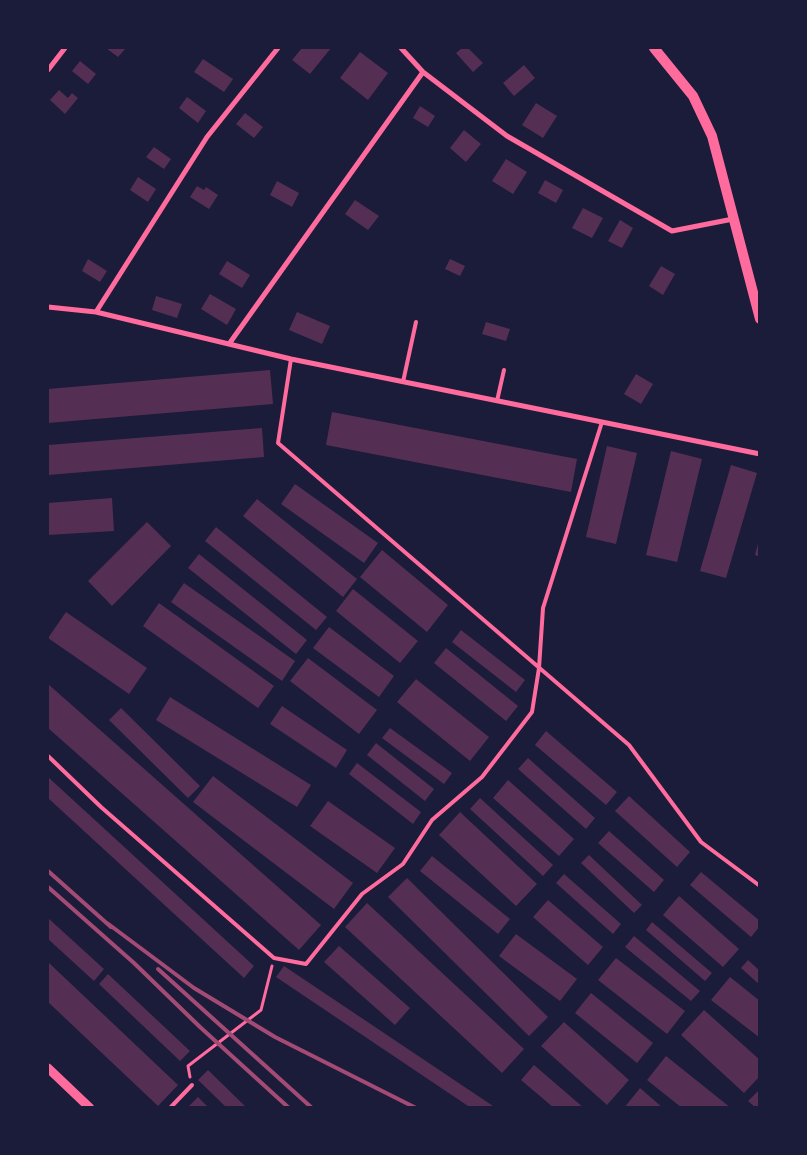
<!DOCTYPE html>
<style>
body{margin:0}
#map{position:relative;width:807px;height:1155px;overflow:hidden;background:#1b1b3a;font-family:Raleway,sans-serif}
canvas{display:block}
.frame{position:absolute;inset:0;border:49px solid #1b1b3a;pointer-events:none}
</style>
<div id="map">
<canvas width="807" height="1155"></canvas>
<div class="frame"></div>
</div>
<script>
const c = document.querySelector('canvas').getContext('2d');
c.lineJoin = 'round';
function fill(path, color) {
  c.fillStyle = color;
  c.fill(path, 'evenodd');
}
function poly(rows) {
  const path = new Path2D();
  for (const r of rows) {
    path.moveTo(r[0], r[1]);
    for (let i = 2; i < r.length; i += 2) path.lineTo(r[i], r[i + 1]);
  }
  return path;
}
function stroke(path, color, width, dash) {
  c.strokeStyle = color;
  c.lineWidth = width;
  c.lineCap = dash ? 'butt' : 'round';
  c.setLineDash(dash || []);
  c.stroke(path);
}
const building = poly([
 [106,48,126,48,118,57],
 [302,48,331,48,310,74,292,60],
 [462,48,468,48,483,63,473,72,456,53],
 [360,52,388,73,368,100,340,78],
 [203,59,233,79,224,92,194,72],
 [80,61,96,74,88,84,72,71],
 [524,65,535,78,514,96,503,83],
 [59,90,68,98,72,93,78,98,65,114,50,100],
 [187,97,206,111,198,123,179,108],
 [536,103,557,116,543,138,522,125],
 [420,106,435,116,428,127,413,118],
 [245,113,263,127,254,138,236,124],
 [464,130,481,144,466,162,450,148],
 [154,147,171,159,164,169,146,157],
 [506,159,527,172,513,194,492,181],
 [138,177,156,189,148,202,130,190],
 [545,180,563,190,556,203,538,193],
 [277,181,299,193,292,207,270,195],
 [197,186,204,190,206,187,218,195,209,209,190,197],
 [355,200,379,216,368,230,345,214],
 [583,208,603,218,592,238,572,228],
 [620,220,633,228,622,248,608,241],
 [88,259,107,271,100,282,82,271],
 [450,259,465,266,460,276,445,269],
 [227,261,250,275,242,288,219,274],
 [661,266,675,274,663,295,649,286],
 [210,294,236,309,227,325,201,309],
 [156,296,182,304,177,318,152,310],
 [297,312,330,326,322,344,289,330],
 [486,322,510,329,506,341,482,334],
 [270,370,273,404,48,423,48,389],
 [636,374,653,384,641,404,624,394],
 [332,412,577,459,571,492,326,445],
 [262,428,264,457,48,475,48,445],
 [607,446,637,453,616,544,586,537],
 [671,451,702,459,677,562,646,555],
 [731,465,757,473,726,578,700,571],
 [295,484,378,543,364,563,281,504],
 [112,498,114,531,48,535,48,503],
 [257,499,357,579,343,597,243,516],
 [147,522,171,546,112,606,88,581],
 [216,527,327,617,316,630,205,541],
 [759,540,760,541,760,557,755,555],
 [382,550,448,605,427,632,360,577],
 [199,554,307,640,296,654,188,568],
 [184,583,295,661,282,681,171,602],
 [353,589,418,641,400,663,336,611],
 [159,603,274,686,258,708,143,626],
 [66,612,147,668,129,694,48,638],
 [329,627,394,676,379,697,313,648],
 [461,630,525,680,516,692,452,642],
 [446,648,518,706,506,721,434,663],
 [308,658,377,710,359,734,290,681],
 [416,679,489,737,470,761,397,702],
 [48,684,321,925,299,950,48,728],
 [170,697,311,785,297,807,156,720],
 [282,706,347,750,336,768,270,724],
 [121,708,200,786,188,798,109,720],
 [390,728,452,773,444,784,382,738],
 [546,731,617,792,606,805,535,745],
 [376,743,434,789,425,801,367,755],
 [528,758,595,818,586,829,518,769],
 [357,763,421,812,413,824,349,774],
 [213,776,353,883,334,909,193,802],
 [48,777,254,966,244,978,48,798],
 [508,780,574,839,559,856,493,798],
 [629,796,690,852,677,867,615,811],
 [480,798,553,865,543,876,470,809],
 [328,801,395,848,377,873,310,826],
 [460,812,537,884,516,906,439,835],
 [609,831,664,880,654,892,598,843],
 [589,855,642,905,634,913,581,863],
 [432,856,510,919,498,934,420,871],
 [701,872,760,921,760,926,751,937,690,885],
 [564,874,621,924,613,934,556,883],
 [407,878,548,1017,529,1036,388,897],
 [679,896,739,949,723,967,663,915],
 [548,900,603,947,588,965,533,917],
 [367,903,524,1049,502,1073,345,927],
 [48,918,104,969,94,981,48,939],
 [652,922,712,973,705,981,646,930],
 [516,934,577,979,560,1001,499,956],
 [634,936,700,991,691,1001,625,947],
 [339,946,410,1008,395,1025,324,962],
 [616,958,685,1011,667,1034,598,980],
 [748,960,760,971,760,985,741,968],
 [48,962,178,1085,158,1106,48,1002],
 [284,966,496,1108,471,1108,276,977],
 [108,974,190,1051,180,1061,99,984],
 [730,977,760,1001,760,1038,711,1000],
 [591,993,653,1043,637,1063,575,1013],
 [704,1010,760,1060,760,1076,744,1093,681,1035],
 [564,1022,629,1080,607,1105,541,1046],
 [666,1056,731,1108,682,1108,647,1080],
 [534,1065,584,1108,554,1108,521,1080],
 [208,1070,247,1108,227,1108,198,1080],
 [640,1088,663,1108,624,1108],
 [760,1089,760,1108,756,1108,748,1101],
 [198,1097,209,1108,187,1108]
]);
const path = poly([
 [190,1077,188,1066,261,1010,272,966]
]);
const service = poly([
 [291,359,278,443,629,745,701,842,760,886],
 [403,382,416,322],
 [497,401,504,370],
 [48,756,101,807,274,958,306,964,362,894,403,864,432,820,482,777,532,712,539,668,543,608,602,422],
 [170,1108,192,1085]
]);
const minor = poly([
 [401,48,423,72,507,136,672,231,733,219],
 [48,70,65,48],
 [48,307,96,312,291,359,760,454],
 [96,312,207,137,278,48],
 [229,344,423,72]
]);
const tertiary = poly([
 [48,1068,90,1108]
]);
const secondary = poly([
 [654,48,693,96,712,136,760,319]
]);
const rail = poly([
 [48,871,111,927],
 [48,887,134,963,200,1027,289,1108],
 [107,923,194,988,275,1037,416,1108],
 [158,969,312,1108]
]);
fill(building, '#542f53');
stroke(path, '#ff6b9d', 3);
stroke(service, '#ff6b9d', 4);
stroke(minor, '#ff6b9d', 5);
stroke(tertiary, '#ff6b9d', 9);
stroke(secondary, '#ff6b9d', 10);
stroke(rail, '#a44b75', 4);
</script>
